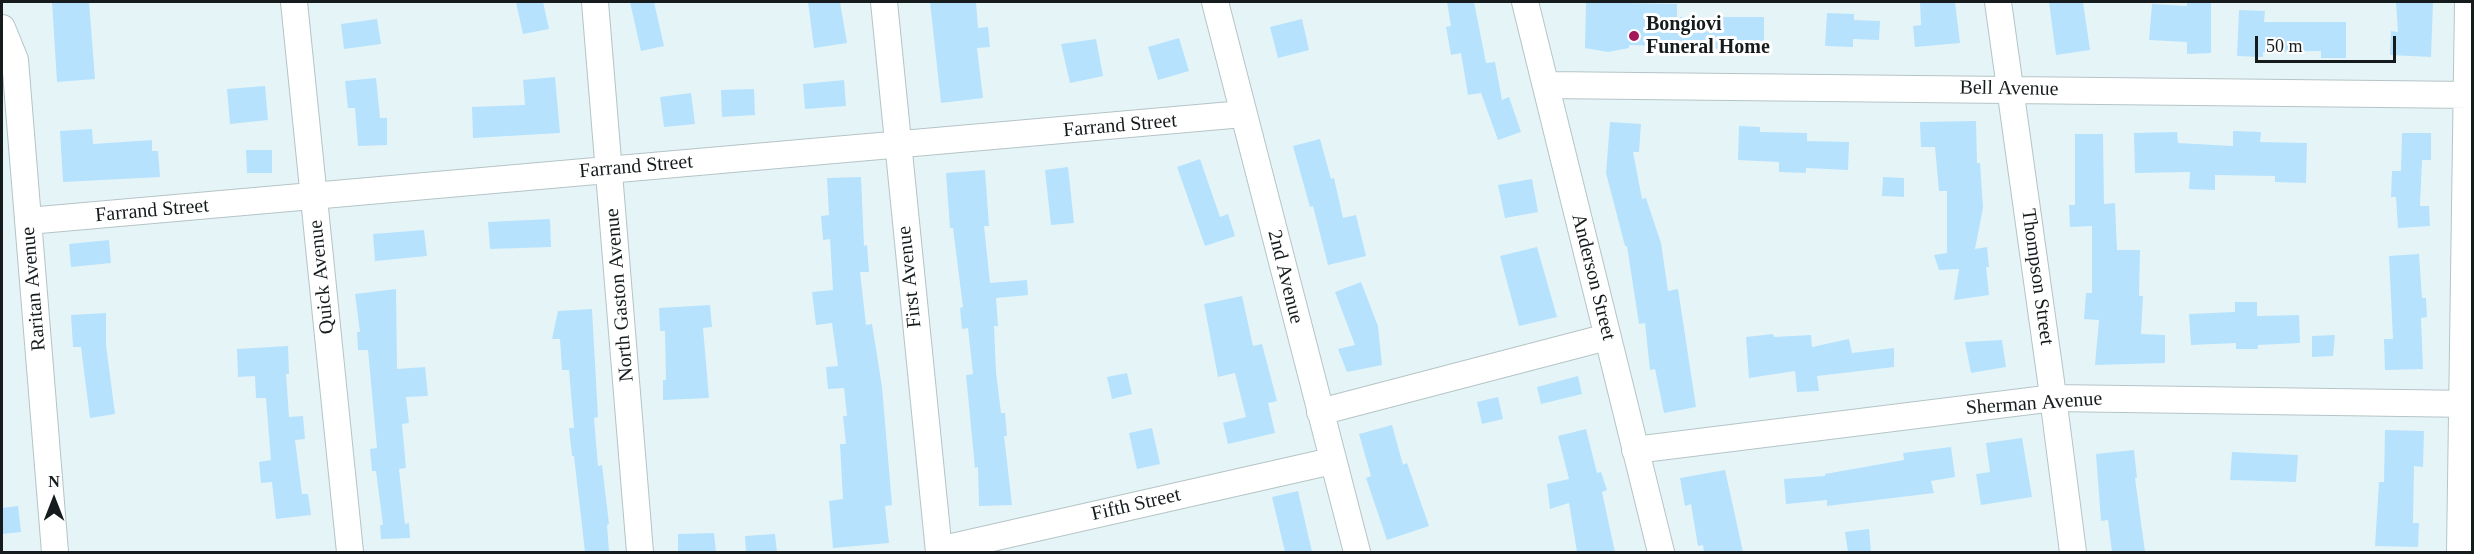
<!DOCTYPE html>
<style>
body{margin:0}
#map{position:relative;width:2474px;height:554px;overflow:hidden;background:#e5f5f7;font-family:"Times New Roman",serif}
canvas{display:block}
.frame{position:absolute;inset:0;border:3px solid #161c1d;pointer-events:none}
.north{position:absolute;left:24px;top:470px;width:60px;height:60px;-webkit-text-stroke:4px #fff;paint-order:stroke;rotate:0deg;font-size:16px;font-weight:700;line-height:24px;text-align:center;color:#161c1d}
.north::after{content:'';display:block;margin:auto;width:21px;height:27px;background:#161c1d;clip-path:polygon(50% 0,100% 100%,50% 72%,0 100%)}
.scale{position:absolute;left:2255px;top:36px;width:141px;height:27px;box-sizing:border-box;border:3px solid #161c1d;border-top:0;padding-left:8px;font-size:18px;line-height:21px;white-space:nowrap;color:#161c1d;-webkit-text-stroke:4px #fff;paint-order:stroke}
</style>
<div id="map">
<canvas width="2474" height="554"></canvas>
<div class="frame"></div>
<div class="north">N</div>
<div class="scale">50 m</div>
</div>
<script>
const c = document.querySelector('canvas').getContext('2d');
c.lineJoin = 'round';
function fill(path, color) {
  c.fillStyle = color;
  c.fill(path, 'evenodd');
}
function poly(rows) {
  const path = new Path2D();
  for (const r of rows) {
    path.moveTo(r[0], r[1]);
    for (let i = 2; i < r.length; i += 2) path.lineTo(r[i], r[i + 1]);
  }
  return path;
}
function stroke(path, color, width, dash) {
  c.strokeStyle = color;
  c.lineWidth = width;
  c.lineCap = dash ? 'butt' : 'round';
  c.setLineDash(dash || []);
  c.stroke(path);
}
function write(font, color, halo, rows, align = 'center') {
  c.font = font + ' "Times New Roman",serif';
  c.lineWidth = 6;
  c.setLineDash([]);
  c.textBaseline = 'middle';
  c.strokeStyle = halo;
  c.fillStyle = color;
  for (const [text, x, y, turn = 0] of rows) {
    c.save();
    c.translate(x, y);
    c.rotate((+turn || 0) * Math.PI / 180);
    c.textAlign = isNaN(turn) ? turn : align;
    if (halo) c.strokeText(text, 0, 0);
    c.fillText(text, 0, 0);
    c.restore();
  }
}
const building = poly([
 [52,2,89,2,95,79,57,82],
 [516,2,543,2,549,29,523,34],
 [630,2,654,2,664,46,641,51],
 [808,2,840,2,847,43,814,48],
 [930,2,976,2,978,28,988,27,990,47,977,48,983,98,941,103],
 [1447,2,1474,2,1486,63,1495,62,1502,100,1509,97,1521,132,1498,140,1481,93,1468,95,1461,53,1451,55,1446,27,1451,26],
 [1586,2,1677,4,1677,17,1764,17,1764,48,1690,49,1691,47,1629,45,1629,48,1608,52,1585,48],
 [1920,2,1955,2,1960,43,1915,47,1913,26,1921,25],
 [2049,2,2083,2,2090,50,2056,55],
 [2396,2,2433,2,2431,57,2390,55,2391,31,2398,32],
 [2187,3,2211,3,2211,53,2187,54,2187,42,2149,40,2152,4,2187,6],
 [2239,10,2265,11,2264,22,2346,22,2346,58,2321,58,2321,51,2263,52,2263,57,2237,56],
 [1827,13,1854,14,1854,20,1880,21,1879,40,1853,39,1853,47,1825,46],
 [377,19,381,44,344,49,341,24],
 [1302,19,1309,50,1278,58,1270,27],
 [1179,38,1189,71,1158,80,1148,47],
 [1096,39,1103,76,1070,83,1061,44],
 [555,77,560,133,473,138,472,107,525,105,523,80],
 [376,78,380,118,387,118,387,145,358,146,355,108,348,108,345,81],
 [844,80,846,106,805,109,803,84],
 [265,86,268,120,230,124,227,89],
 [754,89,755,115,722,117,721,90],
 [691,93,695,124,664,127,660,97],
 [1976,121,1977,163,1980,163,1983,208,1975,249,1987,247,1989,267,1986,267,1989,295,1954,300,1959,269,1939,270,1934,255,1947,253,1947,191,1939,191,1935,147,1921,147,1920,122],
 [1610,122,1641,124,1639,152,1633,152,1642,199,1646,198,1661,243,1668,291,1678,289,1696,407,1664,413,1655,369,1650,370,1645,323,1639,324,1627,246,1625,246,1606,173],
 [1739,126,1760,127,1760,132,1807,133,1807,141,1849,142,1848,170,1806,168,1806,173,1779,172,1779,162,1738,160],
 [92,129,93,144,152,140,152,151,158,151,160,177,63,182,60,131],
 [2233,131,2261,132,2260,142,2307,143,2306,183,2275,182,2275,176,2215,175,2215,190,2189,189,2190,172,2135,173,2134,133,2177,132,2178,143,2233,146],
 [2402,133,2431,133,2431,160,2422,160,2420,206,2429,206,2430,226,2398,228,2396,197,2391,197,2392,171,2401,171],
 [2075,134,2103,134,2104,204,2115,203,2117,250,2140,250,2139,296,2143,296,2141,334,2165,335,2165,363,2095,365,2099,320,2084,319,2086,293,2092,293,2092,226,2070,227,2069,205,2075,205],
 [1320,139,1331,179,1334,178,1343,218,1356,215,1366,256,1328,265,1313,206,1310,207,1293,146],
 [246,150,272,150,272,173,247,173],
 [1200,159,1220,217,1228,214,1235,236,1205,246,1177,167],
 [1068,167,1074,223,1051,225,1045,170],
 [985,170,989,226,984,226,990,283,1027,280,1028,295,996,298,998,326,994,326,996,372,1001,413,1005,413,1007,436,1004,436,1012,505,979,506,978,467,975,468,966,375,973,374,968,328,962,329,960,308,963,307,953,228,950,228,946,173],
 [861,177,864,246,867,245,869,272,860,272,866,325,872,324,882,387,892,505,885,506,889,543,833,548,829,501,843,499,840,444,846,444,843,416,847,416,844,388,828,389,826,367,838,366,832,323,816,325,812,292,833,290,830,239,823,240,821,216,829,215,827,178],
 [1883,177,1904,178,1904,197,1882,196],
 [1532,179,1538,212,1505,218,1498,185],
 [550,219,551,247,490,249,488,222],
 [424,230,427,256,375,261,373,234],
 [109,240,111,263,71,267,69,244],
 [1537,247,1557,317,1519,326,1500,256],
 [2419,254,2422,298,2426,298,2427,317,2421,318,2423,369,2385,370,2384,339,2393,339,2389,256],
 [1361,282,1378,326,1382,365,1347,372,1338,349,1355,345,1335,292],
 [396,289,397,369,425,367,428,396,406,397,409,423,402,424,406,468,399,469,405,524,409,523,410,538,381,539,380,525,383,525,376,471,372,471,370,449,377,448,368,350,358,350,357,332,360,332,355,294],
 [1242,296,1253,346,1262,344,1277,401,1268,403,1275,433,1228,444,1223,423,1246,417,1235,373,1218,377,1204,304],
 [2235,302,2257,302,2257,316,2299,315,2300,343,2258,345,2258,349,2236,349,2236,343,2191,345,2189,314,2235,312],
 [710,305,712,327,703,328,709,398,663,400,663,380,666,380,665,331,660,331,659,308],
 [592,309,598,417,594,418,598,466,602,465,609,524,607,525,609,552,585,552,574,456,572,456,569,428,574,428,569,370,562,370,560,339,552,339,558,311],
 [106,313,106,345,115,414,90,418,81,347,73,347,71,315],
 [1773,334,1774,337,1811,335,1812,347,1849,339,1852,353,1894,348,1894,367,1817,376,1819,391,1797,392,1795,371,1749,378,1746,337],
 [2335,335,2333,356,2312,357,2312,336],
 [2002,340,2006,367,1971,373,1965,342],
 [288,346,289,374,286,374,289,417,303,416,305,439,295,440,302,494,308,494,311,515,276,519,272,482,261,483,259,462,271,460,266,398,256,398,255,376,238,377,237,349],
 [1127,373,1132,394,1112,399,1107,377],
 [1578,376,1582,394,1541,404,1537,387],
 [1498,397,1503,419,1482,424,1477,402],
 [1392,425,1403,465,1407,463,1429,526,1387,540,1366,478,1371,476,1359,434],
 [1152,428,1160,464,1137,469,1129,433],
 [1586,429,1597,473,1601,472,1607,490,1602,492,1615,552,1577,552,1569,503,1550,509,1547,484,1569,479,1558,436],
 [2385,430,2424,431,2423,467,2414,466,2413,523,2419,523,2418,547,2375,546,2379,482,2384,482],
 [2022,438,2032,497,1981,505,1976,474,1990,472,1986,443],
 [1951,447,1955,477,1931,481,1934,493,1827,506,1827,500,1786,504,1784,479,1825,476,1825,474,1904,460,1903,453],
 [2134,450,2137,478,2135,478,2145,552,2112,552,2108,520,2101,521,2096,454],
 [2232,452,2298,455,2296,482,2230,480],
 [1725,470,1743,552,1704,552,1703,545,1698,546,1691,504,1685,506,1680,478],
 [1298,491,1312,552,1285,552,1272,497],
 [18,506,21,532,2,534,2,508],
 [1869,529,1871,552,1848,552,1845,532],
 [714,533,716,552,678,552,678,534],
 [775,534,777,552,746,552,745,536]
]);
const minor = poly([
 [294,2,350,552],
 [595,2,640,552],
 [884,2,939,552],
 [1215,2,1357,552],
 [1525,2,1661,552],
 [1998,2,2050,374,2073,552],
 [2,28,15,60,55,552],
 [1546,85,2472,95],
 [28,221,1243,114],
 [1320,412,1607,337],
 [1635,450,2054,398,2472,404],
 [939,550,1332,461],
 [2460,552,2468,2]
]);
const markers = [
 [1634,36,6,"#a5175b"]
];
const poiNames = [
 ["Bongiovi",1646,25],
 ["Funeral Home",1646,48]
];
const streetNames = [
 ["Bell Avenue",2009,89,1],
 ["Farrand Street",1120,126,-5],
 ["Farrand Street",636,167,-5],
 ["Farrand Street",152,211,-5],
 ["Quick Avenue",322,277,-96],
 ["First Avenue",910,277,-96],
 ["2nd Avenue",1285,277,76],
 ["Anderson Street",1593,277,76],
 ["Thompson Street",2037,277,82],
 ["Raritan Avenue",34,289,-95],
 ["North Gaston Avenue",620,295,-95],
 ["Sherman Avenue",2034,404,-4],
 ["Fifth Street",1136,505,-13]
];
fill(building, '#b6e2fe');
stroke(minor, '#b5c4c6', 28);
stroke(minor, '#fff', 26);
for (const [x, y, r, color] of markers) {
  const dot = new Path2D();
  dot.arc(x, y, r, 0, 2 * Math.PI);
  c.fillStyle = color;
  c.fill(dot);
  stroke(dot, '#fff', 2);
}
write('bold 20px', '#161c1d', '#fff', poiNames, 'left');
write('20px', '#161c1d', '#fff', streetNames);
</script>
